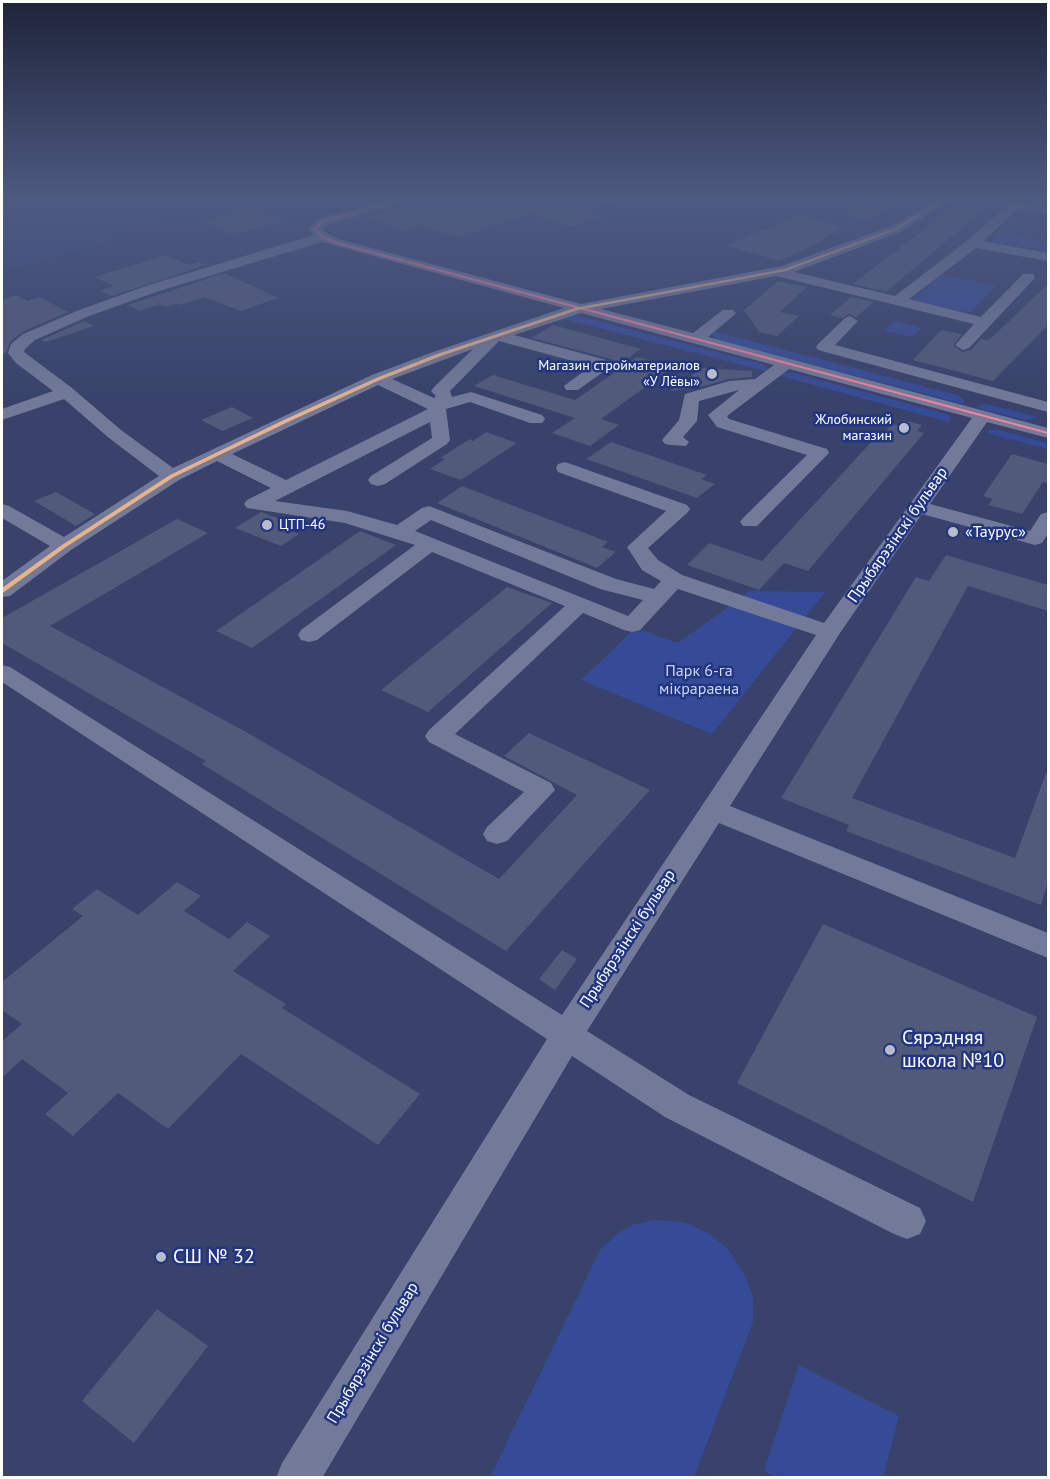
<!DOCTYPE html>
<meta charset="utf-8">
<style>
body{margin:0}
#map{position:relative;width:1050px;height:1479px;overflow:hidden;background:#38426a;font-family:"PT Sans",sans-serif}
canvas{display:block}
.frame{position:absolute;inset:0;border:3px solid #fff;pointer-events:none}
</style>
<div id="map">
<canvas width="1050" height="1479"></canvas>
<div class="frame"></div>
</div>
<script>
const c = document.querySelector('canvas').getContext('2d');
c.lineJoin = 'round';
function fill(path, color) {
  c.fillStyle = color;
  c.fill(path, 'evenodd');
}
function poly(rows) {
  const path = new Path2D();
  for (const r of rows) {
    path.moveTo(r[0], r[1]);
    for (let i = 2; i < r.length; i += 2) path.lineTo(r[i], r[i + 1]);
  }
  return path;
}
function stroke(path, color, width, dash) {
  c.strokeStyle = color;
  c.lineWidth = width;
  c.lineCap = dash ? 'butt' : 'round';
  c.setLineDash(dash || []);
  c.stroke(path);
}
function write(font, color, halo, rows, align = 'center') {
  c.font = font + ' "PT Sans",sans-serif';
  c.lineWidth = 5;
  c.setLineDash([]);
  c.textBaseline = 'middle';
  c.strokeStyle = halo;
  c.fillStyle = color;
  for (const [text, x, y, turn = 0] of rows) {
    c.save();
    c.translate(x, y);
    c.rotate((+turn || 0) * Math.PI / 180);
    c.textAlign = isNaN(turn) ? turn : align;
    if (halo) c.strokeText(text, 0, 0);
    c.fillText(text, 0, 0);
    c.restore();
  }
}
const green = poly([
 [1000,232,1048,242,1048,251,991,241],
 [940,274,997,286,970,313,913,300],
 [575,315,763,364,768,369,765,371,561,318],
 [894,321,921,328,913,337,884,331],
 [713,331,957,395,965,401,963,404,716,339,711,334],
 [781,373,794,373,947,414,951,419,949,422,781,376],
 [986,404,1039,417,1026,420,974,407],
 [989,430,999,430,1048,443,1048,449,987,433],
 [750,591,825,592,712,734,581,680,635,628,678,643],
 [654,1220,684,1222,710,1234,728,1249,746,1277,753,1298,753,1322,694,1477,490,1477,600,1250,618,1233,632,1225],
 [799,1365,899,1416,883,1477,775,1477,764,1471]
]);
const water = poly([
 [22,198,223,198,191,209,175,211,106,242,2,273,2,206]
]);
const building = poly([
 [319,198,384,198,343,209,319,201],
 [415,198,521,198,541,208,557,203,603,217,569,227,530,213,459,237,421,226,404,231,364,217,412,203],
 [870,198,907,198,867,219,841,213],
 [965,198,997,198,886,292,853,284],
 [249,208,285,221,233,234,203,222],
 [800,215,845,228,821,239,824,240,779,261,727,245],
 [166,255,189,265,198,262,206,265,111,296,100,291,114,286,94,277],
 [225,273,278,298,241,311,204,297,180,305,176,303,166,307,160,304,140,311,128,305],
 [778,281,807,287,780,312,799,316,777,336,759,332,744,310],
 [1048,284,1048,325,993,381,913,360,941,330,962,334,953,345,962,352,971,350,981,339,989,340],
 [16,295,27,301,40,297,68,312,22,332,10,342,6,353,2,354,2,300],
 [851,297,874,302,856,317,849,314,842,318,830,315],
 [84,321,94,326,46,342,41,340,37,342],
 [553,325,641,349,620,364,611,359,532,338],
 [637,357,673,367,601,419,619,425,590,446,552,433,575,418,474,386,493,375,575,400],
 [702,368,752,371,752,377,729,379,705,386,670,391],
 [232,407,253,418,222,431,201,420],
 [903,420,922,425,917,431,924,433,808,571,784,563,759,590,687,565,709,543,762,561,873,440,877,441,892,424,899,426],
 [486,432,517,443,461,480,430,469,445,459,440,458,470,439,473,441],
 [611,442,707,475,701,479,715,484,697,498,586,459],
 [1012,454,1048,464,1048,483,1043,482,1022,514,988,505,993,499,983,496],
 [462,486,608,542,602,547,616,552,597,568,437,503],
 [56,492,95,514,76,526,34,501],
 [261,512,293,524,286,529,299,534,281,546,235,528],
 [177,519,208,533,50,626,246,732,499,879,577,795,504,756,529,733,650,790,506,951,202,764,206,761,2,643,2,618],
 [360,531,396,545,252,648,216,631],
 [946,555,1048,585,1048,611,968,586,852,798,1015,858,1046,773,1048,774,1048,881,1041,905,846,831,849,825,781,798,916,577,929,581],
 [507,587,552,603,428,712,381,690],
 [177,882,201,896,184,911,229,939,247,922,270,936,233,971,286,1004,282,1008,420,1094,378,1145,241,1054,168,1129,118,1093,73,1136,45,1114,68,1093,22,1059,2,1078,2,1041,22,1024,2,1010,2,982,83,916,72,909,97,889,138,915],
 [823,924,1037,1017,973,1202,737,1083],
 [562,950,577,959,555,990,539,979],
 [157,1309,208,1346,134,1443,82,1401]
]);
const minor = poly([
 [393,198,413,198,411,201,327,225,322,229,328,234,342,240,581,304,782,266,891,226,938,198,953,198,901,232,794,272,895,296,968,240,1011,202,1048,207,1048,215,1018,209,983,241,1048,253,1048,261,976,248,909,299,981,317,1023,274,1033,274,1035,277,1033,280,969,348,963,350,955,345,974,324,776,276,601,309,693,333,723,310,733,310,736,313,733,316,708,337,1048,428,1048,438,987,422,930,504,1030,531,1041,514,1048,512,1048,534,1042,543,1035,545,922,514,840,633,730,806,1048,933,1048,958,719,823,587,1031,689,1095,920,1208,926,1221,920,1234,907,1239,894,1234,665,1117,572,1056,322,1478,276,1478,282,1463,547,1039,2,682,2,665,10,667,562,1015,816,635,678,589,640,630,632,632,624,630,583,613,455,734,551,783,555,790,507,841,497,844,487,841,483,834,487,827,524,792,429,742,425,736,429,730,565,606,432,552,317,640,309,642,301,640,298,635,301,630,415,545,345,523,247,508,244,504,247,500,271,488,217,461,179,480,71,550,10,596,2,597,2,581,50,546,2,518,2,504,9,506,64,537,159,476,109,438,64,399,2,420,2,409,53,391,16,363,8,353,11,344,23,334,79,310,149,285,314,235,308,229,317,219,393,198],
 [322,242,564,308,433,352,372,375,173,468,121,430,72,388,24,352,25,349,35,340,89,316,159,291,322,242],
 [581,313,774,365,755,379,729,381,685,394,679,420,662,440,665,444,671,445,686,446,689,442,683,437,697,421,699,401,739,390,708,415,717,427,807,455,743,518,740,522,743,526,757,526,829,453,827,449,729,419,727,416,789,369,972,418,824,623,682,575,658,560,648,548,687,513,690,509,687,505,565,462,558,464,556,468,558,472,666,511,627,547,642,570,661,581,654,589,616,579,429,506,422,508,397,525,347,511,275,501,430,422,432,438,371,476,368,480,371,484,378,486,385,484,447,444,450,440,446,409,470,402,530,423,542,423,545,419,542,415,471,392,452,397,450,391,499,341,591,366,564,386,566,390,578,390,610,367,612,364,610,361,514,335,581,313],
 [473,349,434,387,431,391,436,396,434,398,392,379,473,349],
 [378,385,428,409,286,480,232,454,378,385],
 [431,520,600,589,643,600,628,616,415,531,431,520],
 [595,198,617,198,619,201,613,205,595,198],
 [850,316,858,321,835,345,1048,402,1048,412,818,350,816,347,818,344,845,318,850,316]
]);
const bus1 = poly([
 [402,198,409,198,323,223,317,229,324,236,338,242,1048,432,1048,434,336,244,322,238,313,229,321,221,402,198]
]);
const bus2 = poly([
 [944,198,949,198,897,230,786,271,578,310,441,356,380,380,290,421,174,477,66,547,4,592,2,593,2,588,62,545,170,475,286,419,376,378,437,354,575,308,784,269,895,228,944,198]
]);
const markers = [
 [712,374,6,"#b9bdcb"],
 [904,428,6,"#b9bdcb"],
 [267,525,6,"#b9bdcb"],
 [953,532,6,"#b9bdcb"],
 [890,1050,6,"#b9bdcb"],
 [161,1257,6,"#b9bdcb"]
];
const farPoinames = [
 ["Магазин стройматериалов",700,366],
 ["«У Лёвы»",700,382],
 ["Жлобинский",892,420],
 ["магазин",892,436],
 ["ЦТП-46",279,525,"left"]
];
const poiNames = [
 ["«Таурус»",965,532]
];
const streetNames = [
 ["Прыбярэзінскі бульвар",898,535,-55],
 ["Прыбярэзінскі бульвар",628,939,-57],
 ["Прыбярэзінскі бульвар",373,1353,-59]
];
const parkNames = [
 ["Парк 6-га",699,671],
 ["мікрараена",699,689]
];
const nearPoinames = [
 ["Сярэдняя",902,1038],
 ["школа №10",902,1061],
 ["СШ № 32",173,1257]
];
fill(green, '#364b97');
fill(water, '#36447b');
fill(building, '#515a7a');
fill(minor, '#737a99');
fill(bus1, '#ff8098');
fill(bus2, '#ebb288');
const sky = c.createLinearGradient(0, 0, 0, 405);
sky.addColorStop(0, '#1f243a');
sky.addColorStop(0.49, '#4d5a81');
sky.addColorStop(1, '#4d5a8100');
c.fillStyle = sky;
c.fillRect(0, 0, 1050, 405);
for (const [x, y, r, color] of markers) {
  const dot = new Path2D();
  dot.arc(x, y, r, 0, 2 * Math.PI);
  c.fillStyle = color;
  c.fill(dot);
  stroke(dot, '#223580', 2);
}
write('14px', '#fff', '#223580', farPoinames, 'right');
write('16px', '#fff', '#223580', poiNames, 'left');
write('16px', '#fff', '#223580', streetNames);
write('16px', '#ccd5f5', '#223580', parkNames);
write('20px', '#fff', '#223580', nearPoinames, 'left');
</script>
